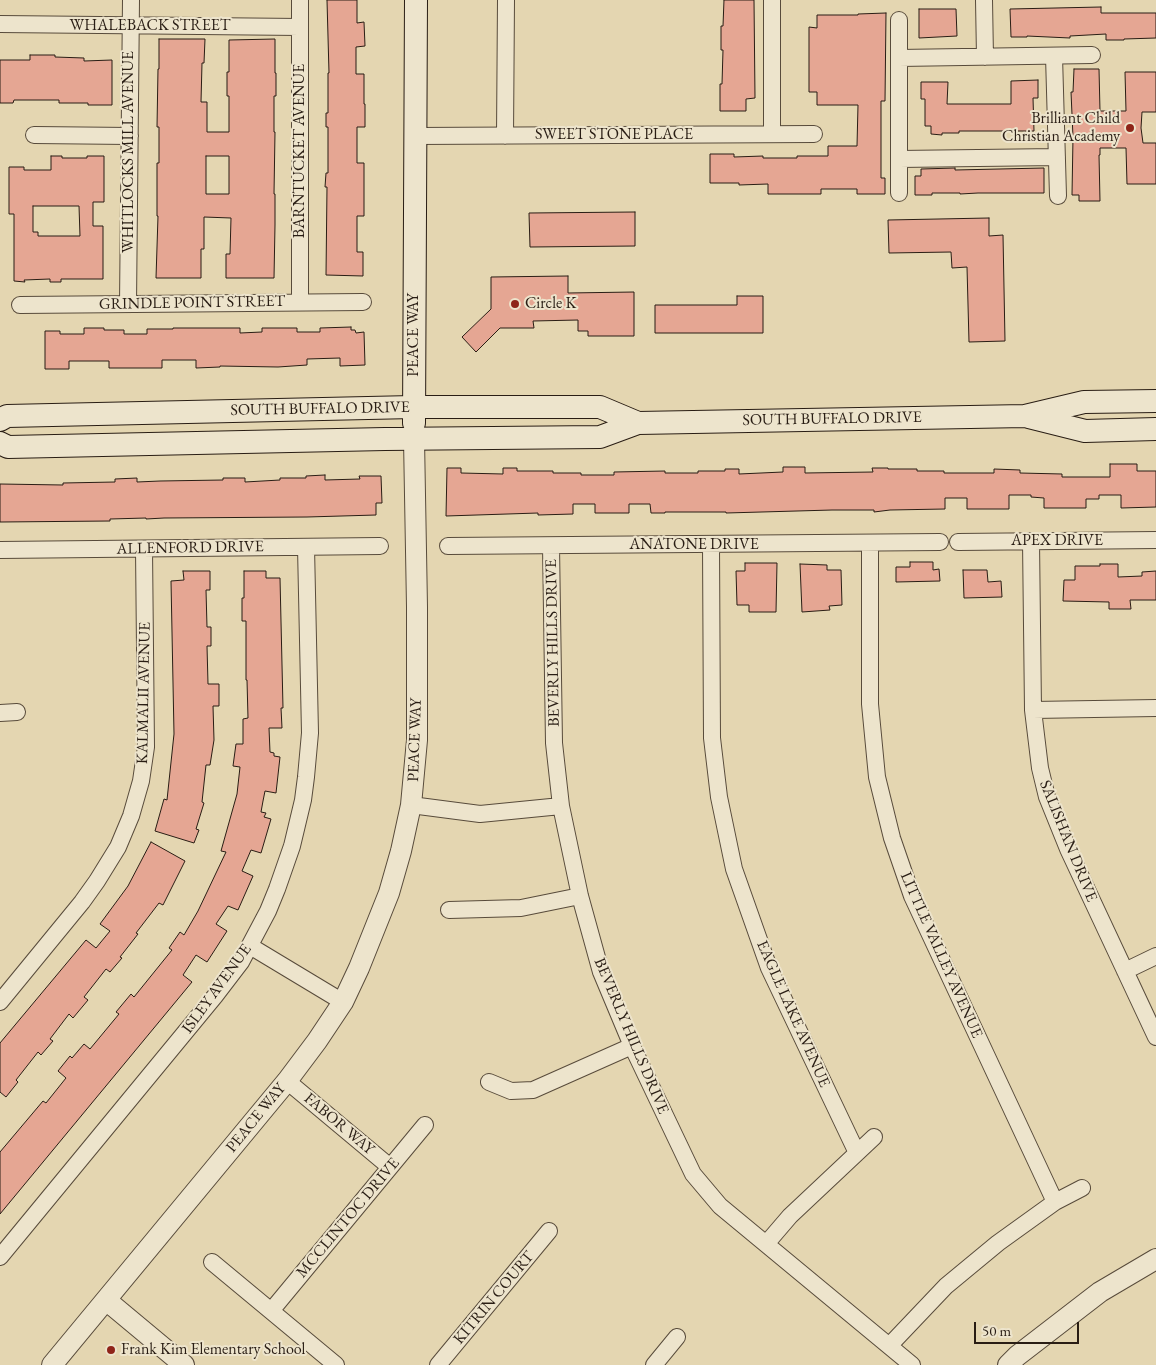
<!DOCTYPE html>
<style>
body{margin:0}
#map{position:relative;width:1156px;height:1365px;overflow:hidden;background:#e4d6b1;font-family:"EB Garamond",serif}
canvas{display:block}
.scale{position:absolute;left:974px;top:1322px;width:105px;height:22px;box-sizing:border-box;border:2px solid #291d14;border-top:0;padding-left:6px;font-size:15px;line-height:18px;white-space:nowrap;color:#291d14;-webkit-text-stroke:4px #ede4cc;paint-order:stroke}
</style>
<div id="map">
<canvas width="1156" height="1365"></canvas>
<div class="scale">50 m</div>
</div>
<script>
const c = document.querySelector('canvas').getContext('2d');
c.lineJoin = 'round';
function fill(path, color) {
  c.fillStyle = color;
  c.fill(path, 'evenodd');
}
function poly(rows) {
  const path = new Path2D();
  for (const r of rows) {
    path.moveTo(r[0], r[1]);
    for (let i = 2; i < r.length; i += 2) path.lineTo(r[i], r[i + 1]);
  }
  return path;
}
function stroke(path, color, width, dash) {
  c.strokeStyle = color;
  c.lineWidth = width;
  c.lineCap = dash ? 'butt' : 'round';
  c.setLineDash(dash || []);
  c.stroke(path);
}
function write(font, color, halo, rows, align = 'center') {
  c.font = font + ' "EB Garamond",serif';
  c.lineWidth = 4;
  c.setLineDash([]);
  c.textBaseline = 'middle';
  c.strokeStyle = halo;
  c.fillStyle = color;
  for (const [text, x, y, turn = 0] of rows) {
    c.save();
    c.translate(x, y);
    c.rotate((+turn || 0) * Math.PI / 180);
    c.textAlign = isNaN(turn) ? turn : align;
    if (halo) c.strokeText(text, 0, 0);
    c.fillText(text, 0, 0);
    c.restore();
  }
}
const building = poly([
 [327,0,357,0,357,23,364,22,365,46,356,47,356,74,364,74,364,104,365,104,365,127,357,127,357,163,364,163,364,216,357,216,357,252,363,252,363,276,326,275,327,187,325,187,326,173,328,173,328,127,326,127,326,113,328,113,328,73,329,73,327,0],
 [724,0,754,0,755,98,746,99,746,111,720,111,720,84,722,84,723,50,721,50,721,26,723,26,724,0],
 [1101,7,1101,13,1156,13,1156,38,1124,39,1124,40,1106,40,1106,34,1070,36,1070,38,1027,36,1027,37,1011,37,1010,9,1101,7],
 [919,9,956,9,957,36,919,38,919,9],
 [886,13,885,101,881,101,881,178,885,178,885,194,857,194,857,189,821,189,821,194,768,194,768,184,739,185,739,183,710,183,710,154,734,154,734,157,763,156,763,158,797,158,797,156,828,156,828,146,857,146,858,105,817,105,817,92,809,92,809,27,817,28,817,15,858,15,858,14,886,13],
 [159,39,205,39,204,63,202,63,201,102,207,102,207,132,229,132,229,96,227,96,227,72,229,72,229,40,275,39,275,73,276,73,276,96,274,96,274,132,275,132,274,194,275,194,275,225,274,278,226,278,226,254,230,254,231,218,204,217,204,249,201,249,201,278,156,278,158,216,157,216,157,163,159,163,159,127,157,127,158,69,159,69,159,39],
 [206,156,229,156,229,194,206,194,206,156],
 [30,55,55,55,55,57,84,58,84,61,112,60,112,105,88,105,88,103,59,103,59,100,14,100,13,103,0,103,0,60,30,60,30,55],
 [1074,69,1099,69,1100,111,1126,111,1125,72,1156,72,1156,112,1142,112,1141,128,1143,143,1156,143,1156,184,1127,184,1126,148,1100,148,1100,155,1099,155,1100,201,1079,201,1079,195,1072,195,1073,137,1071,92,1073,92,1074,69],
 [1038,80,1038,98,1033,98,1034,131,959,131,959,133,942,133,942,135,931,134,931,126,925,126,925,99,921,99,921,82,948,82,947,104,1011,104,1011,81,1038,80],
 [51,156,62,156,62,158,87,158,87,156,104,156,104,202,93,202,93,226,103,226,103,279,61,279,61,282,50,282,50,279,24,280,25,282,14,281,14,214,9,214,9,167,24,167,24,170,51,170,51,156],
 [33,206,79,206,80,236,38,236,38,232,33,232,33,206],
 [955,168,955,170,1044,168,1044,193,978,193,960,194,960,193,932,193,932,195,915,195,915,176,921,176,921,169,955,168],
 [635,212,635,246,530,247,529,213,635,212],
 [989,218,989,236,1003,235,1005,341,969,342,967,267,952,268,951,252,889,253,888,220,989,218],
 [568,276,568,293,634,292,634,336,588,336,588,331,578,331,578,320,533,321,534,328,500,328,476,352,462,337,491,309,491,277,568,276],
 [737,296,763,296,763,333,655,333,655,305,737,305,737,296],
 [351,327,351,330,355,330,356,333,364,332,365,365,340,366,340,358,307,359,307,365,278,367,220,366,220,367,196,368,196,360,162,360,162,368,109,368,109,361,69,361,69,369,45,369,45,331,60,331,60,334,84,334,84,328,104,328,104,330,124,330,124,334,147,334,147,329,173,329,173,328,240,328,240,333,262,332,262,328,297,328,297,332,320,332,320,328,351,327],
 [1110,464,1137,464,1137,471,1156,471,1156,507,1121,508,1121,495,1099,495,1099,499,1086,499,1086,508,1044,508,1044,498,1031,497,1031,495,1009,495,1009,509,967,509,967,498,945,498,945,509,890,510,874,512,874,510,832,510,726,513,726,512,665,512,665,513,651,513,650,504,629,504,629,513,595,513,595,504,573,504,573,514,538,515,538,513,446,516,447,468,461,468,461,473,503,474,503,468,517,468,517,471,553,471,553,473,581,473,581,475,614,475,614,472,665,471,665,473,698,473,698,471,725,471,725,469,739,469,739,474,783,472,783,467,805,467,805,473,873,472,872,468,888,468,888,469,917,469,917,471,944,471,944,473,994,473,994,469,1020,470,1020,473,1062,474,1062,477,1110,477,1110,464],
 [325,475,325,480,360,479,359,476,381,476,382,503,376,503,376,515,307,517,164,518,146,519,146,518,110,519,110,521,0,522,0,484,63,485,63,483,115,482,115,479,137,478,137,482,160,481,223,480,223,478,245,478,245,482,280,480,280,478,306,478,306,476,325,475],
 [910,562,933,562,933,570,939,569,940,581,896,582,896,567,910,567,910,562],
 [745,563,777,563,776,612,749,612,749,605,737,605,736,571,745,571,745,563],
 [800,564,827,565,827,570,841,570,842,605,829,606,830,610,802,612,800,564],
 [1100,564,1118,564,1118,577,1142,576,1142,572,1156,571,1156,600,1130,600,1131,609,1109,609,1109,602,1063,601,1064,580,1075,580,1075,566,1100,566,1100,564],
 [963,570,987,570,988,582,1001,581,1002,597,964,598,963,570],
 [183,571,210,571,210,590,206,590,207,627,211,627,211,646,207,646,208,684,219,684,219,706,213,706,214,740,210,765,206,765,202,802,204,803,196,829,199,830,194,843,155,831,164,799,167,800,174,734,171,581,184,580,183,571],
 [244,571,266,571,266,578,280,578,283,708,281,708,282,728,269,728,270,752,274,753,274,756,280,757,276,793,265,791,263,801,261,812,266,813,264,817,271,819,261,853,251,850,242,871,253,876,238,910,228,906,216,924,227,931,207,962,196,955,183,975,192,982,0,1214,0,1152,43,1101,46,1103,66,1078,58,1071,70,1056,72,1058,84,1044,90,1049,119,1014,116,1012,131,994,134,997,155,971,172,950,169,948,180,932,184,935,198,911,226,852,221,851,237,794,240,767,233,766,236,744,243,744,243,719,248,718,247,680,246,680,246,621,242,621,242,598,244,598,244,571],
 [151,842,185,861,163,905,159,903,136,933,138,934,120,957,122,958,110,972,106,969,84,997,88,1000,73,1018,69,1014,50,1039,53,1041,41,1055,38,1052,16,1080,18,1082,6,1097,0,1092,0,1043,86,940,96,948,110,931,100,924,128,886,151,842]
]);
const minor = poly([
 [984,0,985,57],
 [899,20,899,193],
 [0,24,300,27],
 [1054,56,1058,196],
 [899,58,1092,55],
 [772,134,772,0],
 [34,135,130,136],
 [415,136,814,134],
 [505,136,506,0],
 [899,159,1057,157],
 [300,302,300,0],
 [128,304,131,0],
 [20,305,363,302],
 [1031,541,1033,710,1040,768,1047,797,1068,849,1156,1037],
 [958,542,1156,540],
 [870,544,870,704,877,777,892,838,912,896,1055,1202],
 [711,545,712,738,719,797,734,869,769,968,857,1153],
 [448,546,940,542],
 [551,546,554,743,561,806,580,896,601,972,632,1046,693,1174,720,1206,912,1365],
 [0,550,380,546],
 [1033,710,1156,708],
 [0,713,17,712],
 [411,805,480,814,561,806],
 [449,910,521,908,580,896],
 [250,946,343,1002],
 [1125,971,1156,956],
 [0,1002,82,902,97,881,118,847,131,816,141,781,146,747,144,549],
 [287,1081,390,1167],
 [489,1082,511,1091,533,1090,632,1046],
 [766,1244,790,1216,874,1137],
 [0,1257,215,996,241,962,268,911,277,889,292,846,303,800,306,777,310,733,306,547],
 [212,1262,336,1365],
 [271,1311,425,1125],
 [889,1346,946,1286,998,1243,1055,1202,1082,1188],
 [438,1365,549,1231],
 [654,1365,677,1337]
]);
const tertiary = poly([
 [106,1300,184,1365],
 [52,1365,287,1081,317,1041,343,1002,359,968,389,893,401,851,411,805,417,740,417,607,414,439],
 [1008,1365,1017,1356,1100,1292,1156,1259]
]);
const secondary = poly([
 [1029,417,1085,431,1156,429],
 [0,420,7,416,413,407,600,407,638,423],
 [414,423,416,0],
 [0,443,8,447,385,439,600,437,638,423,1025,416,1084,402,1156,401]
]);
const markers = [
 [1130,128,5,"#8f2418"],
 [515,304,5,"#8f2418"],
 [111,1350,5,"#8f2418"]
];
const streetNames = [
 ["WHALEBACK STREET",150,26],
 ["SWEET STONE PLACE",614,135],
 ["BARNTUCKET AVENUE",300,151,-90],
 ["WHITLOCKS MILL AVENUE",129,152,-90],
 ["GRINDLE POINT STREET",192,303,-1],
 ["PEACE WAY",414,335,-90],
 ["SOUTH BUFFALO DRIVE",320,409,-1],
 ["SOUTH BUFFALO DRIVE",832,419,-1],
 ["APEX DRIVE",1057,541],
 ["ANATONE DRIVE",694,545],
 ["ALLENFORD DRIVE",190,548,-1],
 ["BEVERLY HILLS DRIVE",553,643,-91],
 ["KALMALII AVENUE",144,693,-89],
 ["PEACE WAY",415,740,-88],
 ["SALISHAN DRIVE",1068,841,68],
 ["LITTLE VALLEY AVENUE",941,955,66],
 ["ISLEY AVENUE",217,989,-54],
 ["EAGLE LAKE AVENUE",793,1014,66],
 ["BEVERLY HILLS DRIVE",631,1036,67],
 ["PEACE WAY",256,1118,-51],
 ["FABOR WAY",339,1124,40],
 ["MCCLINTOC DRIVE",348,1218,-50],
 ["KITRIN COURT",494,1298,-50]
];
const poiNames = [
 ["Brilliant Child",1120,119,"right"],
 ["Christian Academy",1120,137,"right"],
 ["Circle K",525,304],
 ["Frank Kim Elementary School",121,1350]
];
fill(building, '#e5a693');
stroke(building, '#291d14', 1);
stroke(minor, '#584b3b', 18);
stroke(tertiary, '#584b3b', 22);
stroke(secondary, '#291d14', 24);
stroke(minor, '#ede4cc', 16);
stroke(tertiary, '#ede4cc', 20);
stroke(secondary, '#ede4cc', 22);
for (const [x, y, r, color] of markers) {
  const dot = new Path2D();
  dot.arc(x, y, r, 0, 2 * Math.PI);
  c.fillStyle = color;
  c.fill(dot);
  stroke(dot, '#ede4cc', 2);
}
write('16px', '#291d14', '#ede4cc', streetNames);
write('16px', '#291d14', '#ede4cc', poiNames, 'left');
</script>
